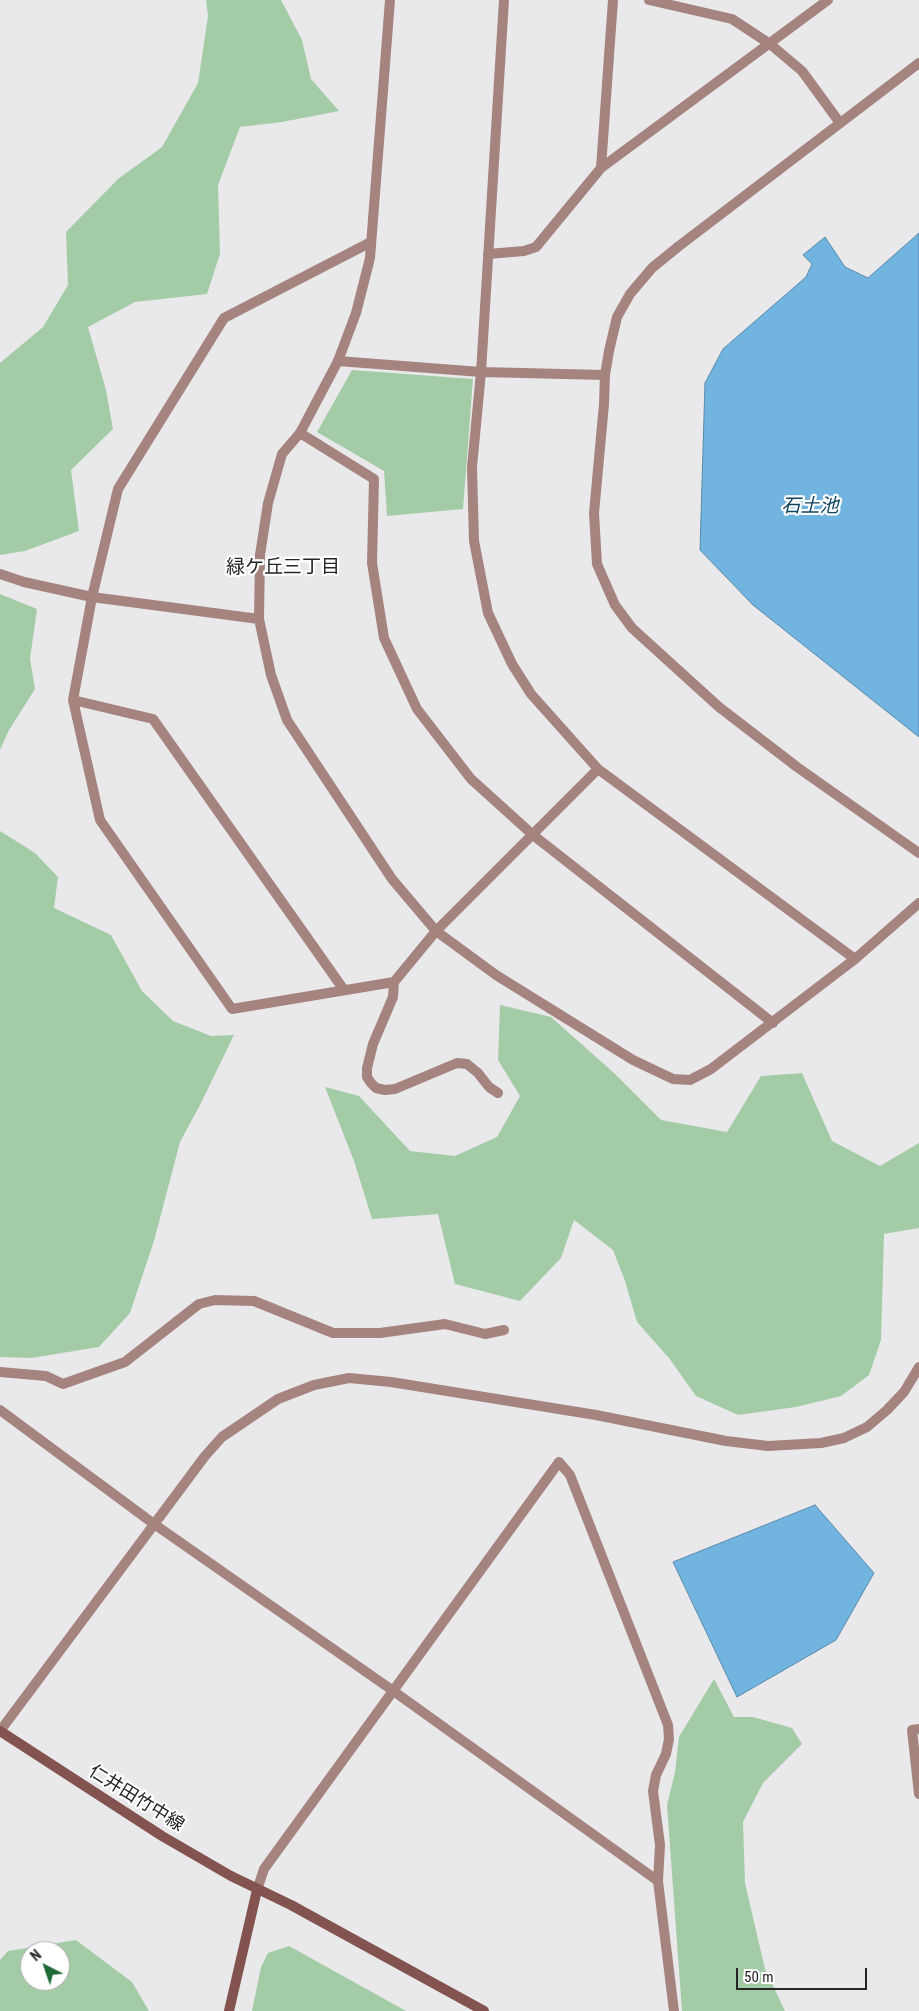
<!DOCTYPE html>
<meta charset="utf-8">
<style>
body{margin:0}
#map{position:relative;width:919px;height:2011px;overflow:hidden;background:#e9e9ec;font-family:"Roboto Condensed",sans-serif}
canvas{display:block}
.north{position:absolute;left:20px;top:1941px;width:50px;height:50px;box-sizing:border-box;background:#fff;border:1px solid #a8a8a8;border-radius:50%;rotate:319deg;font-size:14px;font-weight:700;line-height:20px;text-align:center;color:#252526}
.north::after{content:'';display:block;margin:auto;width:18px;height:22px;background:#1f6937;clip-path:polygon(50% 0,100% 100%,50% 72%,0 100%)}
.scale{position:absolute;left:736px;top:1968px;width:131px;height:22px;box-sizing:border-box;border:2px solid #252526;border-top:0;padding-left:6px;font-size:15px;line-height:18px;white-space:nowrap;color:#252526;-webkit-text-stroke:4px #fff;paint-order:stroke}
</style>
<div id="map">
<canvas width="919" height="2011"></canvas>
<div class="north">N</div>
<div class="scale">50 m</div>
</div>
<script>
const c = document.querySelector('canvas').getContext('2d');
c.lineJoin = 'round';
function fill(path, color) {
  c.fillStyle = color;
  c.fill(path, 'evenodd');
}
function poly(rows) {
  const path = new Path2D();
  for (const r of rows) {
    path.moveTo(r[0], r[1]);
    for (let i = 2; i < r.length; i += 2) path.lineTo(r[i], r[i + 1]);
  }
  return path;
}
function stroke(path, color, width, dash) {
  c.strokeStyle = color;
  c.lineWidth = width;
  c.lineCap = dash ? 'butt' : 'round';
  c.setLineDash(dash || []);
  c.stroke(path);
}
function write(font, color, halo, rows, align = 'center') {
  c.font = font + ' "Roboto Condensed","Noto Sans JP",sans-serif';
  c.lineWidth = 4.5;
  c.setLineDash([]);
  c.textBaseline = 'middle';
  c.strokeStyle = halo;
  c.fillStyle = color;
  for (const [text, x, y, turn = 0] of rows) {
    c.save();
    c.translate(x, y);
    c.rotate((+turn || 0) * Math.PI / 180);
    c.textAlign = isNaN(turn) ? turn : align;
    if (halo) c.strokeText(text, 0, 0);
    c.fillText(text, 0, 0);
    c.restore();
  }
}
const green = poly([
 [206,0,281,0,302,40,311,79,339,111,282,122,240,127,218,185,220,254,207,294,135,302,88,327,106,390,113,429,71,470,79,531,25,551,0,555,0,363,43,327,68,285,66,232,118,179,162,147,198,83,208,16],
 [352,370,473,379,463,509,387,516,384,471,317,432],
 [0,594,37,609,30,659,35,689,9,730,0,750],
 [0,831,35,853,58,877,54,908,111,935,142,991,173,1021,211,1036,234,1035,200,1105,180,1142,154,1241,130,1313,99,1347,31,1358,0,1357],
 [500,1005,551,1017,614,1073,661,1120,727,1132,761,1076,802,1073,832,1141,880,1166,919,1143,919,1228,884,1234,881,1340,869,1375,841,1396,796,1407,738,1415,696,1396,669,1358,637,1322,625,1281,613,1250,574,1220,561,1258,520,1301,455,1284,438,1214,372,1219,354,1161,325,1087,359,1096,410,1151,455,1156,497,1137,520,1096,498,1060],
 [714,1679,734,1717,753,1717,792,1728,802,1744,763,1783,743,1822,745,1883,765,1969,785,2011,682,2011,667,1805,675,1772,679,1737],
 [76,1940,132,1982,149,2011,0,2011,0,1960,8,1951],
 [30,1951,60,1951,60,1981,30,1981],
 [289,1946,406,2011,252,2011,261,1967,268,1953]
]);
const water = poly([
 [919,233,919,737,753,605,700,550,705,383,723,349,806,277,812,264,803,255,825,237,845,267,868,278,919,233],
 [815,1505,874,1573,836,1640,737,1697,673,1562,815,1505]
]);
const minor = poly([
 [504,0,481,372,472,467,474,541,488,613,512,664,531,694,598,769,855,959],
 [649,0,732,19,770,44,802,71,840,123],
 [601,168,613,0],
 [371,242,224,318,118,489,92,597,73,700,100,820,232,1009,394,982,436,931,598,769],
 [488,254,524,251,536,247,601,168,828,0],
 [338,361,481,372,605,375],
 [300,433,374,479,372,563,384,638,417,709,471,779,533,835,773,1023],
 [73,700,153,719,344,990],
 [394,982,393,997,373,1044,367,1068,367,1077,371,1083,376,1088,385,1090,395,1089,457,1063,467,1064,478,1073,489,1087,498,1093],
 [0,1372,46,1376,63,1384,125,1362,199,1304,215,1300,254,1301,333,1333,380,1333,445,1324,485,1334,504,1330],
 [0,1410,154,1524,392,1690,658,1881],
 [919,1729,912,1730,919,1794],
 [257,1890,264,1869,559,1462,570,1475,668,1725,669,1739,666,1754,656,1775,653,1791,660,1845,658,1881,674,2011]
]);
const tertiary = poly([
 [390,0,370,258,356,313,338,361,300,433,282,454,268,503,260,555,259,619,271,675,287,720,392,879,436,931,496,975,633,1060,673,1079,690,1080,711,1069,855,959,919,903],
 [919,63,679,246,652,268,630,294,617,317,609,351,605,375,604,404,594,513,597,564,615,605,632,628,719,707,797,767,919,853],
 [0,574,24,582,92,597,259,619],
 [0,1731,205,1456,222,1437,278,1399,314,1385,349,1378,391,1382,596,1415,726,1441,768,1446,821,1443,844,1438,867,1427,887,1410,904,1392,919,1367]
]);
const secondary = poly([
 [0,1731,162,1836,231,1876,291,1905,484,2011],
 [229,2011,257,1890]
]);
const streetNames = [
 ["仁井田竹中線",136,1799,32]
];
const waterNames = [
 ["石土池",810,507]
];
const neighbourhoodNames = [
 ["緑ケ丘三丁目",283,568]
];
fill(green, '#a3cca6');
fill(water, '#71b4e0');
stroke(water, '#5a89a8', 1);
stroke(minor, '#a58480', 10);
stroke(tertiary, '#a58480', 10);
stroke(secondary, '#82534f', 10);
write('18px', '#252526', '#fff', streetNames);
write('italic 19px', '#0f4462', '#fff', waterNames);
write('19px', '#252526', '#fff', neighbourhoodNames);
</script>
